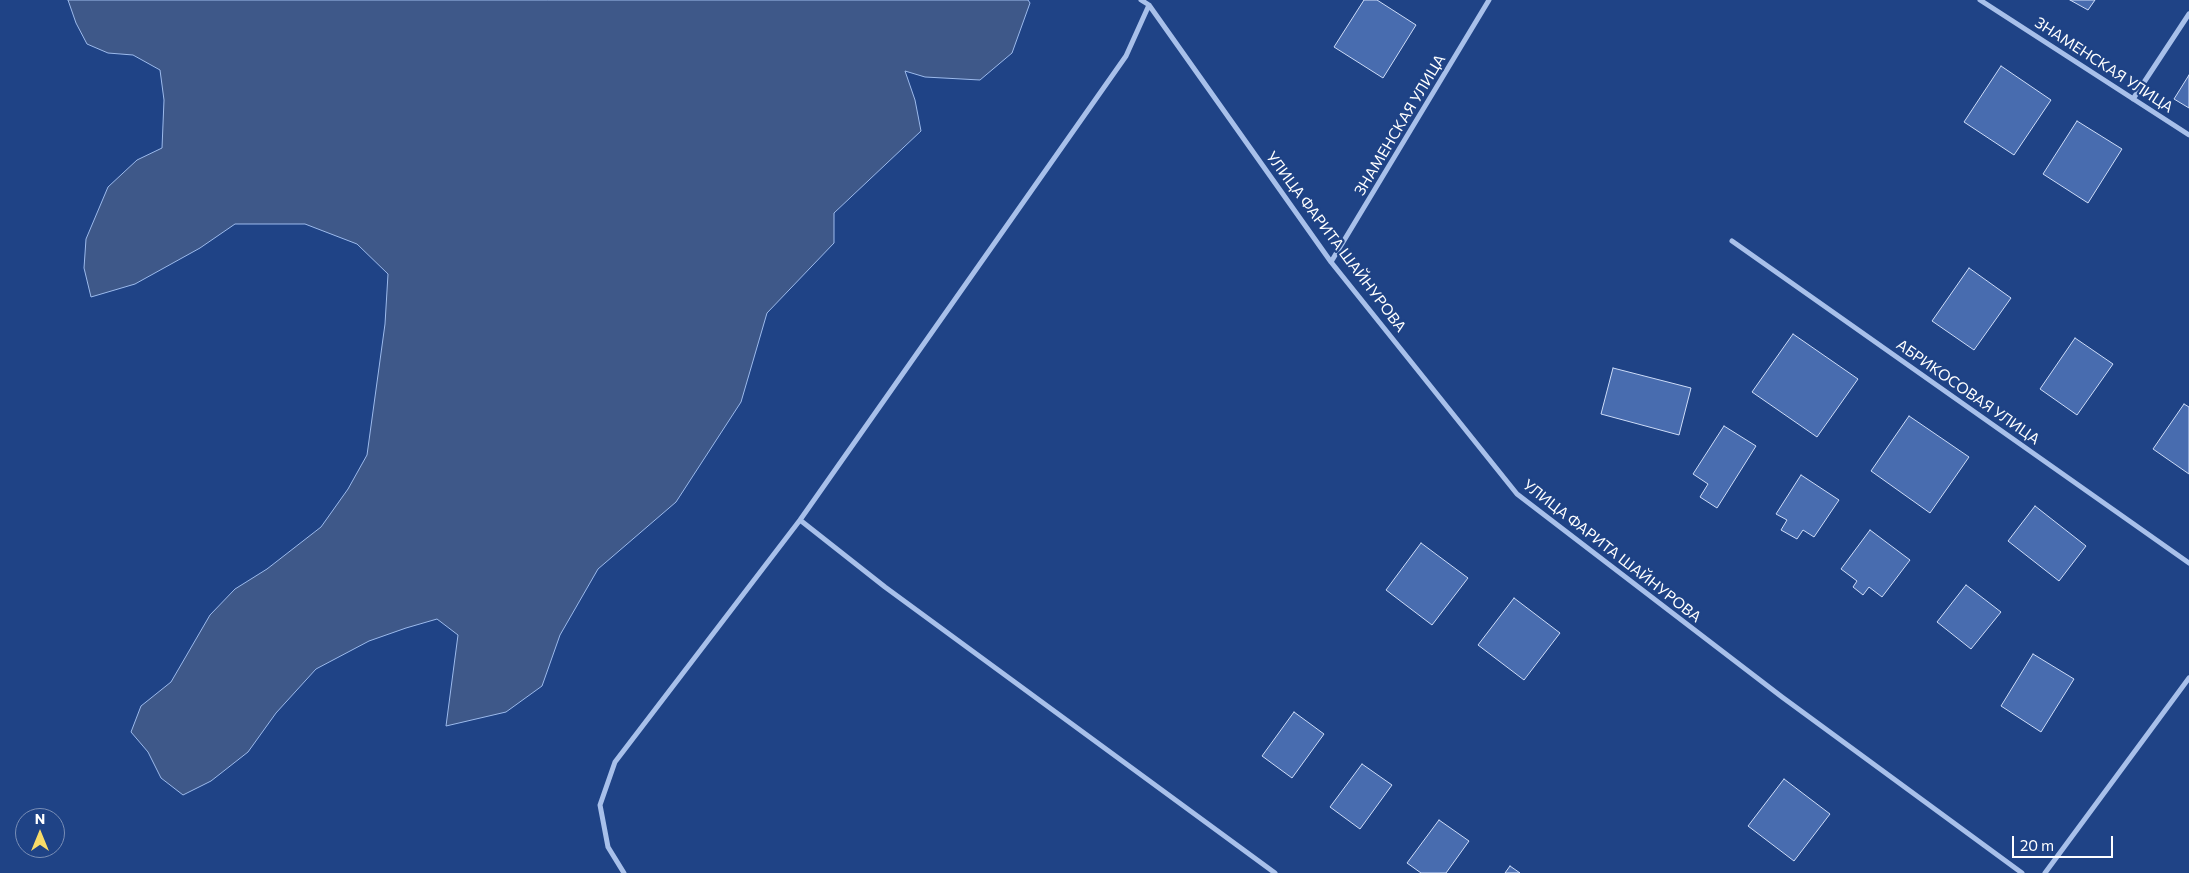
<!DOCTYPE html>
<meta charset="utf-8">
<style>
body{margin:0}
#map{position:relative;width:2189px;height:873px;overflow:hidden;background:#1f4386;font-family:Commissioner,sans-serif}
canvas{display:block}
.north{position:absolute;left:15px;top:808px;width:50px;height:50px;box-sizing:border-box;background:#1f4386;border:1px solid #798eb6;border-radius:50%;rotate:0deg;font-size:14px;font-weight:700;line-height:20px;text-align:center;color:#fff}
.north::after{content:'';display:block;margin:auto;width:18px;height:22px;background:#f8db68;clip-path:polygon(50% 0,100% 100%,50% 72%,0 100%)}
.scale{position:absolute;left:2012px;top:836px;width:101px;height:22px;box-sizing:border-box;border:2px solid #fff;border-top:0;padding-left:6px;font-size:15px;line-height:18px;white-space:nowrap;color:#fff;-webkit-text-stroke:4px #1f4386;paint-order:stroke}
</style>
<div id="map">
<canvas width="2189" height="873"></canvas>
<div class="north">N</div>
<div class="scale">20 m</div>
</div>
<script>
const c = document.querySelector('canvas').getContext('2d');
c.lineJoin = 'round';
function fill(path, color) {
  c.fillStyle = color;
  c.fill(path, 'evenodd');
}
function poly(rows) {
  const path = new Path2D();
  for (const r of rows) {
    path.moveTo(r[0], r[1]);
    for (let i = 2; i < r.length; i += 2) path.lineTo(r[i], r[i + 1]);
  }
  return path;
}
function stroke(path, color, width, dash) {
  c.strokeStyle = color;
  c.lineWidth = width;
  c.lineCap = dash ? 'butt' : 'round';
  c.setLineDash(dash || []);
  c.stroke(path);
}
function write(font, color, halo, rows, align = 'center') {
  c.font = font + ' Commissioner,sans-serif';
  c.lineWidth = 4.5;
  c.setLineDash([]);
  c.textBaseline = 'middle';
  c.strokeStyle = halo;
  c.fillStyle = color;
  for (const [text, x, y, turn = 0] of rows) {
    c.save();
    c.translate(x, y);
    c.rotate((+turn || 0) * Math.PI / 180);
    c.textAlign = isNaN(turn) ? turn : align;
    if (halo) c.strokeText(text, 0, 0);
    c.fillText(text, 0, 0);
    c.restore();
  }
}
const water = poly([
 [68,0,1028,0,1030,3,1012,53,980,80,925,77,905,71,915,100,921,131,834,213,834,243,767,313,741,402,676,502,598,569,560,635,542,686,506,712,446,726,458,635,437,619,406,628,369,641,316,669,276,713,248,752,211,781,183,795,161,778,148,752,131,732,141,706,171,682,210,615,235,589,267,569,321,527,348,489,367,455,385,324,388,274,357,244,305,224,235,224,200,248,135,284,91,297,84,268,86,239,108,187,137,160,162,148,164,100,160,70,133,55,108,53,87,44,76,23,68,0]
]);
const building = poly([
 [1364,0,1377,0,1416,25,1383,78,1334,47,1364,0],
 [2070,0,2095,0,2088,10,2070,0],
 [2001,66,2051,100,2014,155,1964,122,2001,66],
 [2189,75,2189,108,2174,99,2189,75],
 [2077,121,2122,149,2088,203,2043,174,2077,121],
 [1969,268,2011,298,1974,350,1932,321,1969,268],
 [1793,334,1858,379,1817,437,1752,392,1793,334],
 [2075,338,2113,364,2077,415,2040,389,2075,338],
 [1613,368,1691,388,1679,435,1601,414,1613,368],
 [2184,404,2189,407,2189,474,2153,449,2184,404],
 [1909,416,1969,457,1930,513,1871,471,1909,416],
 [1724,426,1756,446,1717,508,1700,497,1708,484,1693,474,1724,426],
 [1801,475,1839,500,1814,537,1803,530,1797,539,1781,530,1787,520,1776,514,1801,475],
 [2035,506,2086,546,2059,581,2008,541,2035,506],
 [1870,530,1910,560,1882,597,1869,587,1863,595,1853,587,1857,581,1841,569,1870,530],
 [1421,543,1468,578,1432,625,1386,590,1421,543],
 [1966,585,2001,612,1971,649,1937,622,1966,585],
 [1514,598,1560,633,1524,680,1478,645,1514,598],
 [2033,654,2074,679,2041,732,2001,706,2033,654],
 [1294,712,1324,734,1292,778,1262,756,1294,712],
 [1362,764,1392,785,1360,829,1330,807,1362,764],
 [1784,779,1830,814,1794,861,1748,826,1784,779],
 [1439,820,1469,841,1446,873,1421,873,1407,863,1439,820],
 [1510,866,1520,873,1505,873,1510,866]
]);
const minor = poly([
 [1141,0,1149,5,1331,262,1517,494,1782,697,2022,873],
 [1980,0,2189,135],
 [2133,99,2189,14],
 [1732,241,2189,563],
 [1331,262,1489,0],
 [800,520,885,587,1275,873],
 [624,873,608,847,600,805,615,762,800,520,1126,56,1149,5],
 [2045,873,2189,678]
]);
const streetNames = [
 ["ЗНАМЕНСКАЯ УЛИЦА",2104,65,33],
 ["ЗНАМЕНСКАЯ УЛИЦА",1400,125,-59],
 ["УЛИЦА ФАРИТА ШАЙНУРОВА",1336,242,53],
 ["АБРИКОСОВАЯ УЛИЦА",1968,392,35],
 ["УЛИЦА ФАРИТА ШАЙНУРОВА",1612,551,38]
];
fill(water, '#3e5889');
stroke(water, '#9cbaec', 1);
fill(building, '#486caf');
stroke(building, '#cddcf8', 1);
stroke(minor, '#a8c0ea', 5);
write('15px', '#fff', '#1f4386', streetNames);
</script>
